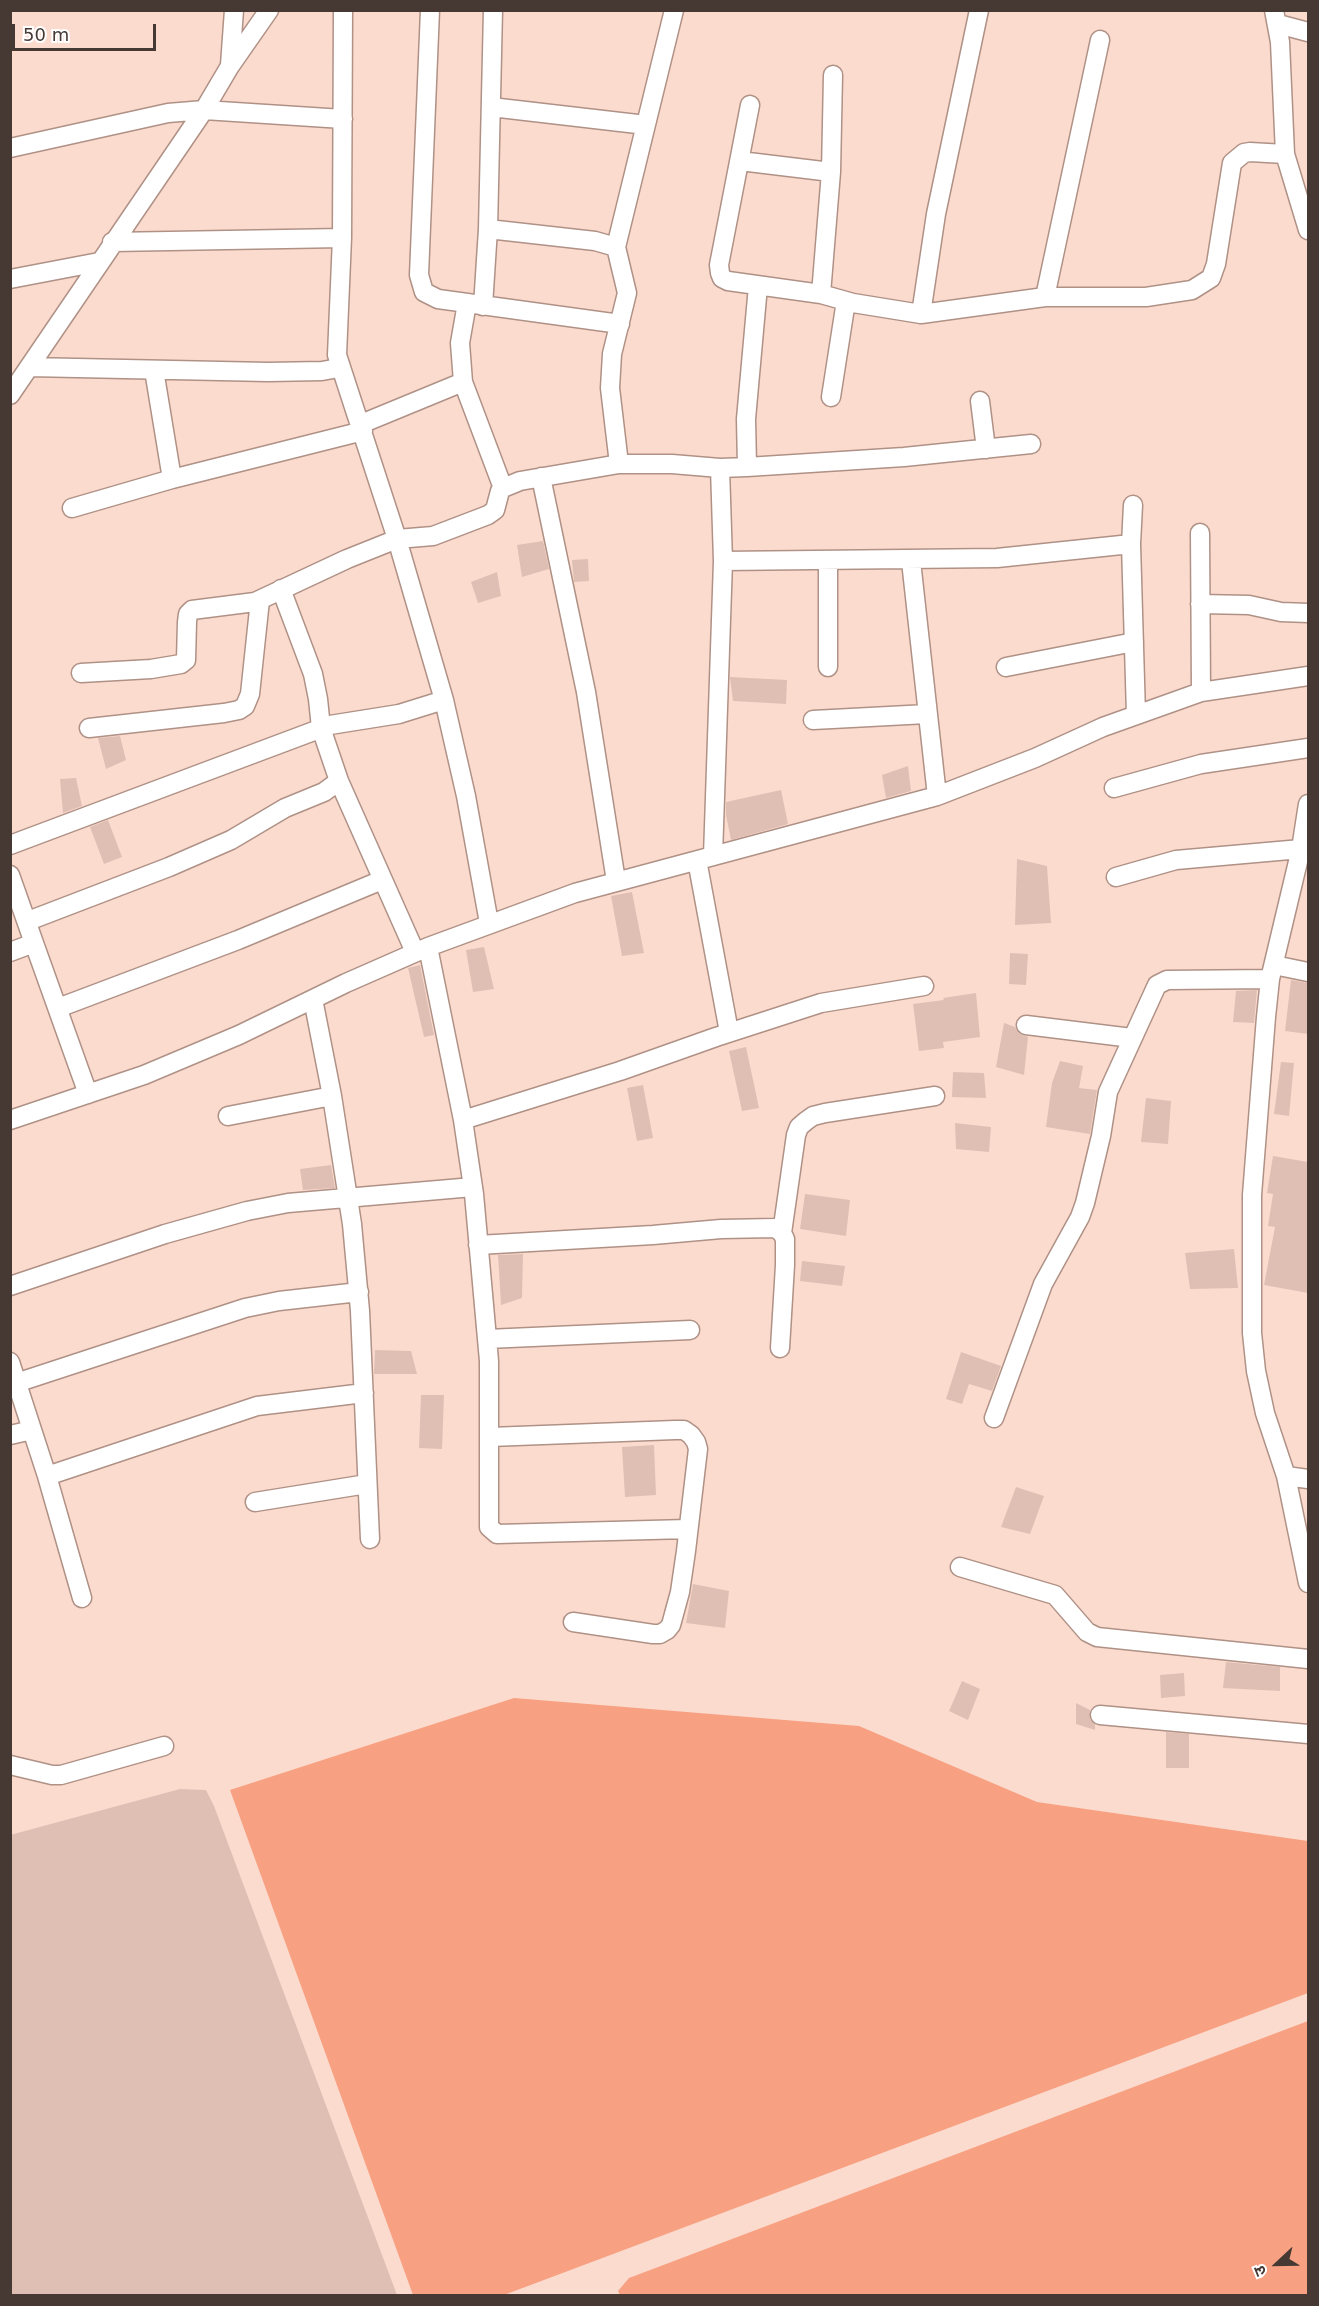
<!DOCTYPE html>
<meta charset="utf-8">
<style>
body{margin:0}
#map{position:relative;width:1319px;height:2306px;overflow:hidden;background:#fcdbcf;font-family:"DejaVu Sans","Noto Sans Devanagari",sans-serif}
canvas{display:block}
.frame{position:absolute;inset:0;border:12px solid #463934;pointer-events:none}
.north{position:absolute;left:1247px;top:2234px;width:60px;height:60px;-webkit-text-stroke:4px #fff;paint-order:stroke;rotate:248deg;font-size:16px;font-weight:700;line-height:24px;text-align:center;color:#463934}
.north::after{content:'';display:block;margin:auto;width:21px;height:27px;background:#463934;clip-path:polygon(50% 0,100% 100%,50% 72%,0 100%)}
.scale{position:absolute;left:12px;top:24px;width:144px;height:27px;box-sizing:border-box;border:3px solid #463934;border-top:0;padding-left:8px;font-size:18px;line-height:21px;white-space:nowrap;color:#463934;-webkit-text-stroke:4px #fff;paint-order:stroke}
</style>
<div id="map">
<canvas width="1319" height="2306"></canvas>
<div class="frame"></div>
<div class="north">उ</div>
<div class="scale">50 m</div>
</div>
<script>
const c = document.querySelector('canvas').getContext('2d');
c.lineJoin = 'round';
function fill(path, color) {
  c.fillStyle = color;
  c.fill(path, 'evenodd');
}
function poly(rows) {
  const path = new Path2D();
  for (const r of rows) {
    path.moveTo(r[0], r[1]);
    for (let i = 2; i < r.length; i += 2) path.lineTo(r[i], r[i + 1]);
  }
  return path;
}
function stroke(path, color, width, dash) {
  c.strokeStyle = color;
  c.lineWidth = width;
  c.lineCap = dash ? 'butt' : 'round';
  c.setLineDash(dash || []);
  c.stroke(path);
}
const water = poly([
 [514,1698,859,1726,1037,1802,1308,1841,1308,1993,504,2295,413,2295,230,1790],
 [1308,2021,1308,2295,620,2295,618,2291,629,2278]
]);
const building = poly([
 [543,541,549,569,522,577,517,545],
 [588,559,589,581,574,582,572,560],
 [497,572,501,596,478,603,471,582],
 [730,677,787,680,786,704,733,701],
 [120,736,126,760,106,769,98,738],
 [908,766,911,791,886,798,882,775],
 [76,778,82,806,63,813,60,779],
 [781,790,788,824,731,840,726,815,726,802],
 [108,820,122,857,104,864,90,827],
 [1017,859,1047,866,1051,923,1015,925],
 [632,892,644,953,622,956,611,896],
 [484,947,494,989,473,992,466,950],
 [1010,953,1028,954,1026,985,1009,984],
 [420,965,434,1035,424,1037,408,968],
 [1291,980,1308,983,1308,1034,1285,1031],
 [1257,990,1254,1023,1233,1022,1236,991],
 [976,993,980,1037,943,1042,944,1048,919,1051,913,1004,944,1000,943,998],
 [1004,1023,1015,1027,1020,1034,1028,1037,1024,1075,996,1067],
 [746,1047,759,1108,742,1111,729,1051],
 [1060,1061,1083,1066,1079,1088,1097,1090,1090,1134,1046,1127,1052,1083],
 [1281,1062,1294,1063,1289,1116,1274,1114],
 [953,1072,984,1073,986,1098,952,1097],
 [643,1085,653,1138,637,1141,627,1088],
 [1146,1098,1171,1101,1168,1144,1141,1142],
 [955,1123,991,1127,989,1152,956,1149],
 [1273,1156,1308,1162,1308,1293,1264,1285,1275,1227,1268,1226,1273,1194,1267,1193],
 [331,1165,335,1188,303,1190,300,1169],
 [805,1194,850,1200,846,1236,800,1229],
 [1234,1249,1238,1288,1190,1289,1185,1253],
 [523,1254,522,1298,501,1305,498,1255],
 [802,1261,845,1266,842,1286,800,1281],
 [375,1350,411,1351,417,1374,374,1374],
 [961,1352,1001,1366,992,1391,969,1384,962,1404,946,1399],
 [421,1395,444,1395,442,1449,419,1448],
 [654,1445,656,1495,625,1497,622,1447],
 [1016,1487,1044,1496,1030,1534,1001,1527],
 [693,1584,729,1591,725,1628,686,1623],
 [1226,1662,1280,1667,1280,1691,1223,1688],
 [1184,1673,1185,1696,1161,1698,1160,1675],
 [962,1681,980,1689,968,1720,949,1711],
 [1076,1703,1090,1710,1090,1719,1095,1725,1095,1730,1076,1724],
 [1166,1732,1189,1734,1189,1768,1166,1768],
 [180,1789,206,1790,214,1806,397,2295,10,2295,10,1835]
]);
const minor = poly([
 [343,10,342,238,337,355,397,539,444,700,466,796,489,923],
 [430,10,419,275,424,292,438,299,620,324],
 [1274,10,1280,42,1285,154,1308,230],
 [1278,24,1308,32],
 [230,65,234,10],
 [750,105,719,265,720,273,722,278,728,281,821,294,853,303,921,314,1045,297,1146,297,1192,290,1211,278,1216,264,1232,163,1244,153,1250,152,1285,154],
 [491,107,646,125],
 [10,148,168,113,204,110,343,119],
 [740,161,831,172,833,75],
 [488,229,595,241,616,247],
 [112,242,342,238],
 [10,279,99,262],
 [821,294,831,172],
 [1045,297,1100,40],
 [467,303,460,343,463,382,503,488],
 [483,306,488,229,493,10],
 [921,314,936,214,979,10],
 [29,367,268,372,322,371,333,369,339,364],
 [154,370,172,479],
 [10,395,204,110,230,66,269,10],
 [831,397,846,301],
 [980,401,986,449],
 [361,424,463,382],
 [619,464,610,388,612,354,627,293,616,247,674,10],
 [747,467,746,419,758,286],
 [541,477,586,692,616,881],
 [1133,505,1131,544,1136,715],
 [72,508,172,479,363,431],
 [1200,533,1201,692],
 [828,560,828,667],
 [723,561,997,558,1131,544],
 [911,561,937,796],
 [281,589,313,674,318,699,321,728,339,781,415,952],
 [1200,604,1249,605,1281,612,1308,613],
 [1006,667,1134,642],
 [81,673,151,669,181,664,186,660,187,622,188,614,192,610,255,602,347,559,397,539,433,536,488,515,495,510,500,491,503,488,520,481,619,464,672,464,720,468,747,467,904,457,1031,444],
 [813,720,927,714],
 [89,728,224,713,239,710,245,706,250,694,260,600],
 [1114,788,1201,764,1308,748],
 [1308,804,1301,849,1270,979,1266,1017,1252,1195,1252,1333,1256,1371,1265,1413,1286,1476,1308,1583],
 [10,845,330,725,399,714,444,700],
 [713,856,723,561,720,468],
 [697,860,729,1032],
 [10,875,34,943,10,952],
 [1116,877,1176,860,1301,849],
 [28,921,169,867,231,840,285,808,324,792,339,781],
 [34,943,88,1094],
 [428,947,463,1120,474,1194,489,1361,489,1527,497,1534,688,1529],
 [1274,965,1308,972],
 [313,999,332,1096,352,1224,360,1311,370,1539],
 [58,1008,238,940,382,880],
 [1026,1025,1132,1038],
 [228,1116,332,1096],
 [10,1120,144,1075,239,1035,346,983,428,947,575,893,937,796,1035,758,1103,727,1201,692,1308,676],
 [463,1120,620,1071,716,1037,821,1003,924,986],
 [782,1233,796,1135,799,1127,806,1121,813,1116,825,1113,935,1096],
 [478,1245,653,1235,721,1229,775,1228,782,1233,785,1239,785,1265,780,1348],
 [10,1286,165,1234,247,1211,288,1203,473,1187],
 [487,1339,690,1330],
 [10,1362,47,1476,82,1598],
 [16,1383,245,1308,279,1301,359,1292],
 [994,1418,1043,1284,1080,1217,1085,1203,1101,1136,1108,1092,1157,985,1167,980,1270,979],
 [10,1435,32,1430],
 [490,1437,675,1430,684,1430,691,1435,696,1442,698,1449,686,1551,680,1592,671,1625,667,1630,660,1634,653,1634,573,1622],
 [47,1476,257,1406,364,1393],
 [1286,1476,1308,1479],
 [255,1502,367,1484],
 [960,1567,1055,1595,1087,1632,1097,1637,1308,1659],
 [1100,1715,1308,1734],
 [10,1765,52,1775,61,1775,164,1746]
]);
fill(water, '#f7a182');
fill(building, '#dfbfb4');
stroke(minor, '#af9186', 21);
stroke(minor, '#fff', 18);
</script>
